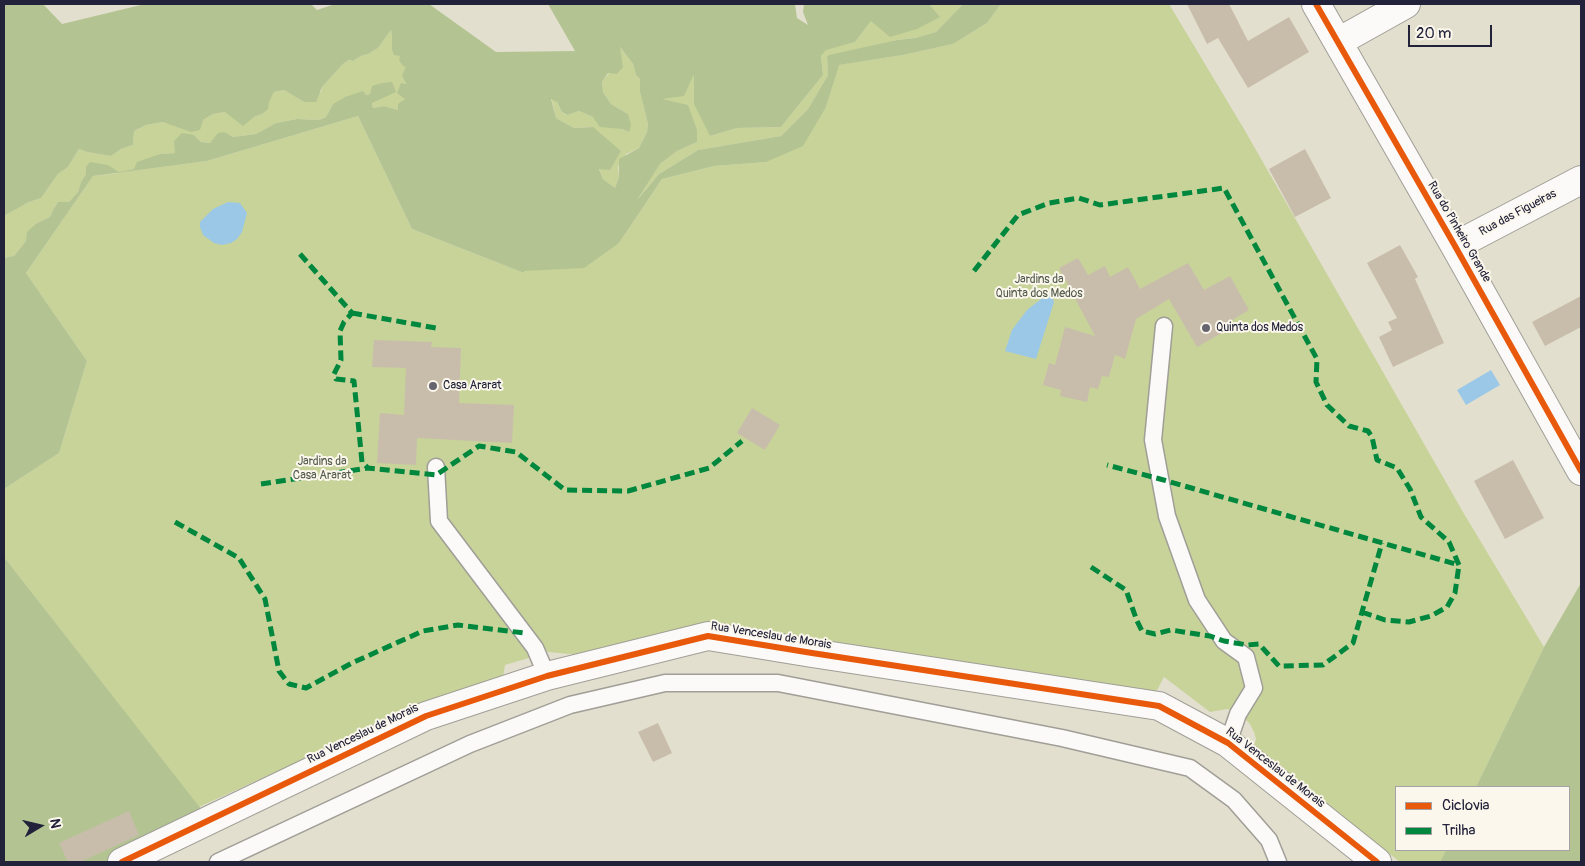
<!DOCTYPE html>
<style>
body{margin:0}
#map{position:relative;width:1585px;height:866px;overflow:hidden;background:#e3dfce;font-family:Pangolin,sans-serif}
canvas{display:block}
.frame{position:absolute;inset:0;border:5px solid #22223b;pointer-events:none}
.legend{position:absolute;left:1395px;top:786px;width:175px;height:65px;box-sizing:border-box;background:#fbf7ec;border:1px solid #a4a2a5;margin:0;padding:6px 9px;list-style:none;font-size:15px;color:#22223b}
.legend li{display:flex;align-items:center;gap:10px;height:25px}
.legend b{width:25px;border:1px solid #a4a2a5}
.north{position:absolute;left:15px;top:801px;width:50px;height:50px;-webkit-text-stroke:4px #fbf7ec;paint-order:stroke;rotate:81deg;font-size:14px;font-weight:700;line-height:20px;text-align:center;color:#22223b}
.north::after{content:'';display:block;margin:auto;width:18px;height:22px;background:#22223b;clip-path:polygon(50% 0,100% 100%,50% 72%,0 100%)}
.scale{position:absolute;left:1408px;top:25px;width:84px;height:22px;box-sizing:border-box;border:2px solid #22223b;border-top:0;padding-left:6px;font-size:15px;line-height:18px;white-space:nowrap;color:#22223b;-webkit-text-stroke:4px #fbf7ec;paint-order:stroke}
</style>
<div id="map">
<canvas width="1585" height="866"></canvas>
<div class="frame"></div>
<ul class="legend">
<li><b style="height:6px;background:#e8590c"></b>Ciclovia</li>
<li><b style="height:6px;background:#00873e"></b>Trilha</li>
</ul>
<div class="north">N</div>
<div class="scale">20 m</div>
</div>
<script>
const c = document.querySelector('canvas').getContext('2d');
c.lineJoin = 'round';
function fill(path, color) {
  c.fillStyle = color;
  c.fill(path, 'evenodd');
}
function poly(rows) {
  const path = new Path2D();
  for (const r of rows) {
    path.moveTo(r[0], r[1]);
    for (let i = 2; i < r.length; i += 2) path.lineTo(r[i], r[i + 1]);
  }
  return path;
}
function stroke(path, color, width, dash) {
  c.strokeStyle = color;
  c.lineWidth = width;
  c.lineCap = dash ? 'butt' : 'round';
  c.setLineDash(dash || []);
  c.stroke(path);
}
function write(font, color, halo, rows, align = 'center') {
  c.font = font + ' Pangolin,sans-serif';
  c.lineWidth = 4;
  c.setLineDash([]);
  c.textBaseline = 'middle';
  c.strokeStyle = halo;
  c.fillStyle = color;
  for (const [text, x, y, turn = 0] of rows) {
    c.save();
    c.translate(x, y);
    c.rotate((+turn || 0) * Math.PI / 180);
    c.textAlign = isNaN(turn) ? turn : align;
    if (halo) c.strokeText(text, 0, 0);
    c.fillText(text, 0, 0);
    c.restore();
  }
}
const green = poly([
 [929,4,963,4,936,32,915,38,897,40,827,58,828,75,808,109,781,136,698,150,659,174,633,204,660,164,677,151,697,142,660,99,695,72,710,136,737,128,781,127,823,75,821,56,826,49,855,42,871,21,939,17],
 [1001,4,1169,4,1244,129,1463,512,1544,647,1476,787,1396,787,1396,850,1446,850,1440,862,1400,862,1254,746,1256,739,1254,732,1250,724,1243,717,1234,711,1227,709,1210,712,1164,677,1155,694,710,623,579,655,548,652,543,646,530,650,532,657,505,665,503,677,426,703,199,807,4,557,4,489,59,453,87,361,26,273,93,176,119,173,86,167,86,174,81,182,78,192,69,202,58,202,53,210,50,217,37,223,26,241,14,256,4,258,4,216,29,202,41,198,58,174,68,167,79,149,87,152,111,156,121,149,133,145,134,131,146,125,163,122,174,125,203,120,213,114,225,112,254,117,262,114,274,92,284,90,304,102,321,92,322,87,343,64,349,60,353,61,361,56,368,54,378,48,391,30,392,36,392,50,400,56,406,67,405,99,398,110,384,106,373,108,371,94,365,95,333,104,326,117,319,120,297,119,276,123,256,134,233,137,225,132,210,143,201,142,194,135,175,153,160,154,134,169,121,172,207,161,358,116,412,229,524,273,524,271,619,243,662,179,714,166,766,162,826,107,838,65,903,55,953,44,987,23],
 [619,46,633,64,636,75,640,79,640,92,648,124,647,132,639,148,626,154,618,167,619,177,615,188,603,179,599,168,593,127,574,128,556,118,551,97,557,102,562,112,566,115,579,111,629,132,628,114,611,104,603,92,602,82,609,73,623,67]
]);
const forest = poly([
 [4,4,43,4,62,24,145,4,311,4,317,10,335,4,429,4,496,52,575,51,548,4,795,4,797,18,808,25,803,12,804,4,929,4,940,17,917,29,890,37,871,21,855,42,826,50,821,56,823,75,781,127,737,128,710,136,694,104,694,74,684,96,662,99,688,105,697,130,697,142,677,151,660,164,637,200,659,174,698,150,781,136,808,109,828,75,827,57,829,55,897,40,915,38,936,32,963,4,1001,4,987,23,953,44,903,55,839,65,826,107,803,146,766,162,714,166,662,179,619,243,584,268,524,271,524,273,412,229,358,116,207,161,93,176,26,273,87,361,59,453,4,489,4,258,14,256,26,241,27,232,37,223,50,217,53,210,58,202,69,202,78,192,81,182,86,174,86,167,90,162,108,165,119,172,134,169,137,162,160,154,175,153,174,141,182,133,194,135,201,142,210,143,218,133,225,132,233,137,256,134,276,123,297,119,319,120,326,117,333,104,345,97,363,91,366,95,370,94,372,86,382,83,392,82,396,92,372,103,373,108,384,106,398,110,398,104,405,99,397,93,401,83,406,84,402,75,406,67,403,66,399,60,400,56,394,55,392,50,392,36,391,30,378,48,368,54,361,56,353,61,349,60,343,64,322,87,316,102,304,102,284,90,274,92,269,102,268,109,262,114,254,117,243,126,225,112,213,114,203,120,200,130,191,132,163,122,146,125,134,131,133,145,121,149,111,156,87,152,79,149,68,167,58,174,41,198,29,202,4,216],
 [620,47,633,64,636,75,640,79,640,92,648,124,647,132,639,148,619,159,619,177,615,188,603,179,599,169,610,170,621,151,593,127,574,128,556,118,551,99,557,102,562,112,567,115,579,111,593,117,600,127,622,129,629,132,631,125,628,114,611,104,603,92,602,82,608,73,617,74,623,67],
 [4,557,216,828,147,862,4,862],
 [1581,583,1581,862,1440,862,1446,850,1569,850,1569,787,1476,787,1544,647]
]);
const water = poly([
 [228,202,240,203,247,213,242,232,237,239,231,243,222,245,214,243,203,235,200,227,200,222,213,209],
 [1050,292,1054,302,1036,359,1005,351,1012,330,1027,310],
 [1491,370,1500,385,1466,405,1457,390]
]);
const building = poly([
 [1187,4,1229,4,1248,41,1289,17,1309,52,1248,88,1218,38,1207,44],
 [1305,149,1331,198,1295,217,1269,169],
 [1400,245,1418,277,1415,279,1444,343,1393,367,1379,337,1392,330,1388,322,1397,318,1367,263],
 [1078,258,1088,275,1105,266,1110,277,1128,267,1140,289,1188,263,1204,290,1230,276,1249,310,1224,325,1227,330,1197,347,1169,299,1136,319,1125,359,1115,355,1109,377,1102,376,1098,389,1090,387,1087,402,1060,396,1061,390,1043,385,1049,363,1055,365,1065,327,1095,336,1059,268],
 [1581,296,1581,327,1545,346,1532,322],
 [374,340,432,342,431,347,461,348,459,403,514,405,512,443,417,438,416,465,377,463,380,413,404,415,406,368,372,367],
 [752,408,780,425,765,450,737,433],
 [1513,460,1544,518,1505,539,1474,481],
 [658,723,672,753,653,762,638,732],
 [129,811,139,835,80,862,68,862,59,843]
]);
const service = poly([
 [1164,326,1153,440,1167,516,1197,600,1224,641,1246,657,1254,688,1238,714,1228,743],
 [436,467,439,521,535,648,547,676],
 [218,862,470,744,570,705,665,683,778,683,1062,738,1190,768,1234,800,1269,840,1278,862]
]);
const minor = poly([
 [1316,4,1455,246,1581,471],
 [1338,42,1406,4],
 [1455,246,1581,180],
 [122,862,426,716,547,676,708,636,812,653,1159,706,1228,743,1377,862]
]);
const quiet = poly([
 [300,254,352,313,344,322,340,331,341,360,334,374,336,379,354,381,362,462,368,468],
 [974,271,1018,215,1049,203,1079,198,1100,205,1224,188,1317,359,1316,382,1327,405,1349,426,1368,431,1372,437,1377,460,1397,468,1410,489,1421,517,1449,542,1459,565,1160,479,1107,465],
 [352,313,436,328],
 [261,484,368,468,436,475,479,446,516,452,565,490,628,491,709,468,742,441],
 [175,522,239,558,265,599,279,671,289,684,306,688,352,663,423,631,458,625,524,633],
 [1091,567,1126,590,1137,621,1142,631,1155,634,1171,630,1210,636,1224,641,1247,645,1259,644,1279,666,1323,665,1353,643,1382,543],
 [1362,612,1385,620,1409,622,1431,616,1447,607,1455,593,1459,565]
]);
const cycleway = poly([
 [1316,4,1455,246,1581,471],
 [122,862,426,716,547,676,708,636,812,653,1159,706,1228,743,1377,862]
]);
const markers = [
 [1206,328,5,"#66646e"],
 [433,386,5,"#66646e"]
];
const streetNames = [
 ["Rua das Figueiras",1518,213,-28],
 ["Rua do Pinheiro Grande",1459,232,60],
 ["Rua Venceslau de Morais",771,636,9],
 ["Rua Venceslau de Morais",363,734,-26],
 ["Rua Venceslau de Morais",1275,768,38]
];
const parkNames = [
 ["Jardins da",1039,280],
 ["Quinta dos Medos",1039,294],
 ["Jardins da",322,462],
 ["Casa Ararat",322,476]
];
const poiNames = [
 ["Quinta dos Medos",1216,328],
 ["Casa Ararat",443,386]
];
fill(green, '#c8d399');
fill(forest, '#b3c492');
fill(water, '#9cc8e7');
fill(building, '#c8bdab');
stroke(service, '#a09e97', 19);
stroke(minor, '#a09e97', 30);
stroke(service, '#fbfaf8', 16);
stroke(minor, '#fbfaf8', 28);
stroke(quiet, '#00873e', 5, [10, 5]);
stroke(cycleway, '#e8590c', 6);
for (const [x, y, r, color] of markers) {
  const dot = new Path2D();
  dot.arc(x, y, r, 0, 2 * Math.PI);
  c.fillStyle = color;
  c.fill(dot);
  stroke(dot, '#fbf7ec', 2);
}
write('12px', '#22223b', '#fbf7ec', streetNames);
write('12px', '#545c4d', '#fbf7ec', parkNames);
write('12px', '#22223b', '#fbf7ec', poiNames, 'left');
</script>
